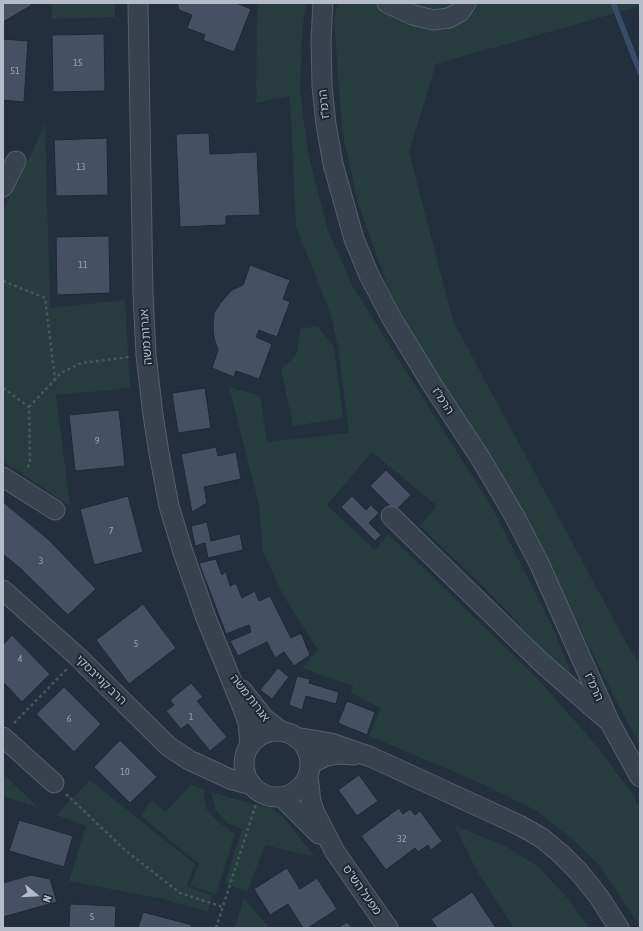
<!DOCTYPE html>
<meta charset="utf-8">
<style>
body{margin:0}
#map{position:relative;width:643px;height:931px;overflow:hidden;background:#242f3e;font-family:"Asap Condensed",sans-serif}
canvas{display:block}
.frame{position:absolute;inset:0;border:4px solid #b4bcc9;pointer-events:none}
.north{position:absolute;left:16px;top:875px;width:40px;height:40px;-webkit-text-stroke:3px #1d2633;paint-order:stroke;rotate:108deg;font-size:11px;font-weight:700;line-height:16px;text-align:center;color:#b4bcc9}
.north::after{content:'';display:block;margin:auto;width:14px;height:18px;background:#b4bcc9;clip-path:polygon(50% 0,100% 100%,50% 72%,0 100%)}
</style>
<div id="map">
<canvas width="643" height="931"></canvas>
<div class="frame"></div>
<div class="north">N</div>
</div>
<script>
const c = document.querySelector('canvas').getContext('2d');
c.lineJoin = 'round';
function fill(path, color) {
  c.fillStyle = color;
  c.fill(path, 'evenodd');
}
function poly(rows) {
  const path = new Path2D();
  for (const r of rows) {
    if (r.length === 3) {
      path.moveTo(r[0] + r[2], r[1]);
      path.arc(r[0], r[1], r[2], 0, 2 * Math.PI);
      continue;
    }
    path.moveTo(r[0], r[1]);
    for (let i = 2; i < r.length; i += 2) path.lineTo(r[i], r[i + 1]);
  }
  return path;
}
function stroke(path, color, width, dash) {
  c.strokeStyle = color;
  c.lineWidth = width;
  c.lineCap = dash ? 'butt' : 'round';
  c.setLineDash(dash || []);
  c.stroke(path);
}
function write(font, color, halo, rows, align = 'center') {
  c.font = font + ' "Asap Condensed","Noto Sans Hebrew",sans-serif';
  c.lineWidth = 4;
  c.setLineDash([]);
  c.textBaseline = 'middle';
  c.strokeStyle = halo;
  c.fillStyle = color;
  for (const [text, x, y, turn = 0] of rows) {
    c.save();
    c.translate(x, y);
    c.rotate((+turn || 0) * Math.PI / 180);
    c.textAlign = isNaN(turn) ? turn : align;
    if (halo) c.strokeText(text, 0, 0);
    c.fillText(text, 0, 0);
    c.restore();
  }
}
const green = poly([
 [51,3,115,3,115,17,52,19],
 [257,3,306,3,302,32,300,92,308,153,328,231,353,287,493,509,551,624,576,684,482,585,420,526,437,506,372,452,327,505,375,550,388,534,539,680,601,751,632,794,640,809,640,927,601,867,571,838,537,811,476,781,369,736,381,708,351,693,353,686,302,668,318,650,284,597,263,552,259,505,229,387,260,396,267,442,349,433,338,347,331,315,296,227,290,96,256,103],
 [338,3,640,3,640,6,436,64,409,152,453,321,629,648,640,664,640,745,622,712,565,598,471,432,391,295,358,203,342,131,334,19],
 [45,125,50,308,125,300,130,388,56,395,70,506,3,461,3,211],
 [317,326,334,347,343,418,293,426,281,369,292,360,297,353,300,329],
 [3,774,39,808,3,796],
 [90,780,195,864,187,886,212,896,208,912,163,899,69,881,86,826,56,815],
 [191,785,205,790,204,798,207,810,217,821,235,834,216,894,190,886,199,864,141,816,151,800,165,812],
 [211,792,249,803,272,808,283,817,315,857,265,845,247,892,225,883,242,829,227,823,216,810],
 [454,825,507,847,540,868,568,899,589,928,514,928,477,871],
 [244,898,269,928,235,928]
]);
const stream = poly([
 [613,3,640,72]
]);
const building = poly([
 [3,3,30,3,32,5,3,22,3,3],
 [177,3,236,3,251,9,234,52,203,40,205,35,187,28,192,15,179,10,177,3],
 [104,34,105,91,53,92,52,35,104,34],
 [3,39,28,41,24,102,3,100,3,39],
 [209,133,210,154,257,152,260,215,226,216,226,225,180,227,176,134,209,133],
 [107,138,108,195,56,196,54,140,107,138],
 [109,236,110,293,57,295,56,237,109,236],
 [250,265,290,280,283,299,290,302,277,337,259,330,256,337,272,344,259,379,236,371,234,377,212,368,218,350,214,338,213,326,214,313,222,301,232,290,243,285,250,265],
 [205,388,211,428,178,433,172,393,205,388],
 [119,410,125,466,75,471,69,415,119,410],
 [216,447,218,456,236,452,241,479,204,487,207,503,192,512,181,454,216,447],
 [386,470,411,495,395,511,370,486,386,470],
 [128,496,143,552,94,565,80,509,128,496],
 [352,496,366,510,371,505,379,513,369,523,381,535,375,541,341,507,352,496],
 [3,502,49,540,96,589,68,615,21,569,3,554,3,502],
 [207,522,211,541,240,534,243,550,208,558,205,543,195,546,191,526,207,522],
 [216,559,222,575,226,571,230,586,236,583,242,598,255,591,259,601,270,596,291,638,301,633,310,655,294,666,284,652,275,658,267,642,238,656,230,641,251,632,249,625,226,634,199,563,216,559],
 [143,604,176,648,129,684,96,640,143,604],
 [12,635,50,674,22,702,3,682,3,645,12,635],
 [278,668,289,677,272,699,260,690,278,668],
 [297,676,310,679,309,683,339,692,336,704,306,696,302,710,289,705,297,676],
 [191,683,203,697,197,701,227,737,210,751,188,724,181,729,166,711,174,705,170,700,191,683],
 [64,687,101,724,74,752,36,714,64,687],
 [347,701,375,712,367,735,338,723,347,701],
 [120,740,157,777,130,803,94,767,120,740],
 [359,775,378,801,357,816,338,790,359,775],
 [399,808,403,814,410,809,415,815,420,811,442,841,431,850,428,845,418,852,415,848,386,870,361,836,399,808],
 [19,820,73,836,64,867,9,851,19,820],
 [287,868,300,889,317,878,337,909,308,928,303,928,288,904,270,915,254,889,287,868],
 [31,875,50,879,57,902,3,917,3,883,31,875],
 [472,892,496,928,437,928,431,919,472,892],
 [70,904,116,906,115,928,69,928,70,904],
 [143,912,192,925,191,928,138,928,143,912],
 [347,922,352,928,338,928,347,922]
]);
const path = poly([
 [3,281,45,298,55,379],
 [3,388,29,407,30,463,26,470],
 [29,407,61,373,81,363,129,357],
 [14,723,67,669],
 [66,794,125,850,180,893,223,907],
 [216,928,257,801]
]);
const minor = poly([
 [138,3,143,294,146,355,153,415,159,453,169,506,183,552,206,618,244,711,248,723,250,745],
 [323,3,321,40,322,86,326,124,333,164,354,239,369,275,391,317,433,386,481,459,514,515,539,563,610,723,640,777],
 [387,3,413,15,433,20,449,18,460,12,466,3],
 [3,187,16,161],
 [3,477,55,510],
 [391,516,542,663,606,719],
 [3,590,78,657,168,746,189,760,230,779,252,785],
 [242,690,264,718,281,731],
 [277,764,33],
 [3,737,54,783],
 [295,737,331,743,371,757,519,825,542,838,561,854,579,872,599,897,619,928],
 [310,764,326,756,339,754,354,755],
 [308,776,311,802,315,813,335,852,388,928],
 [282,797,319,834]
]);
const numberNames = [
 ["15",78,63],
 ["51",15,71],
 ["13",81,167],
 ["11",83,265],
 ["9",97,441],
 ["7",111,531],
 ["3",41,561],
 ["5",136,644],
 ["4",20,659],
 ["1",191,717],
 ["6",69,719],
 ["10",125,772],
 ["32",402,839],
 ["5",92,917]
];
const streetNames = [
 ["הרמ\"ז",324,104,-96],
 ["אגרות משה",146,337,-94],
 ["הרמ\"ז",443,401,57],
 ["הרב קנייבסקי",101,680,44],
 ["הרמ\"ז",594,687,66],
 ["אגרות משה",250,698,52],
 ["מפעל הש\"ס",362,890,55]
];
fill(green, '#263c3f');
stroke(stream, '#394c67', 5.5);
fill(building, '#455162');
stroke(building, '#1f2835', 1);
stroke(minor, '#565f6c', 21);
stroke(path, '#44595c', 2.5, [3, 3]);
stroke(minor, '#38414e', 19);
write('10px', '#98a1af', null, numberNames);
write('12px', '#b4bcc9', '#1d2633', streetNames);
</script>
